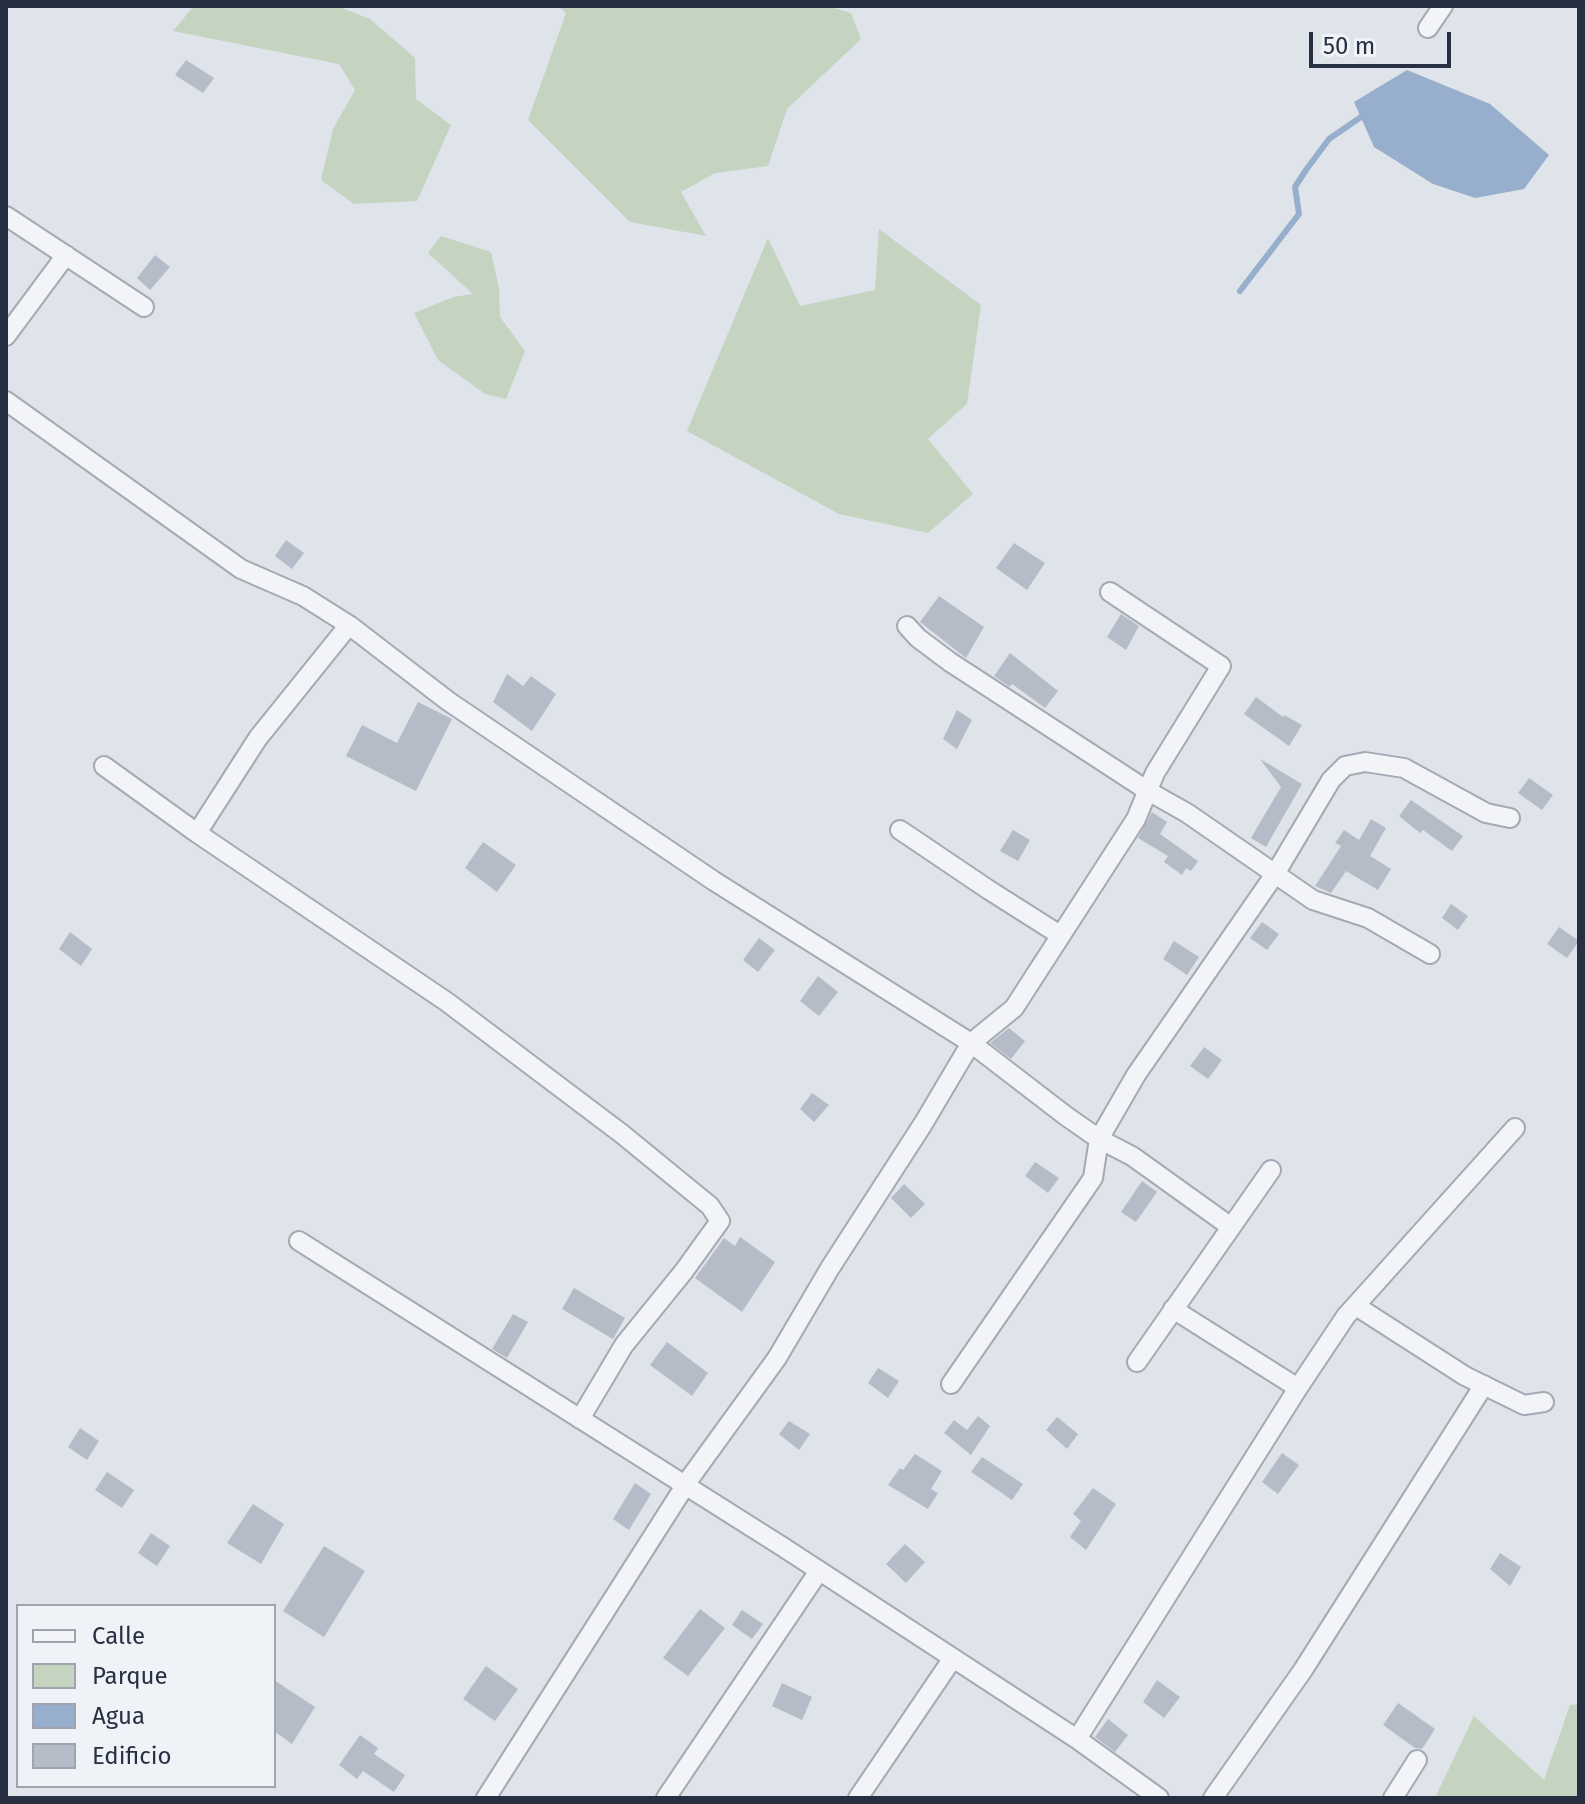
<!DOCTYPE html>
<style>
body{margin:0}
#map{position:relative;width:1585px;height:1804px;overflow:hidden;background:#dfe3ea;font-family:"Fira Sans",sans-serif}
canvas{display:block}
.frame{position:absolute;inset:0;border:8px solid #272f42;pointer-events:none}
.legend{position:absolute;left:16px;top:1604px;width:260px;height:184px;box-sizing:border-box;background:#eff2f7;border:2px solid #9fa4af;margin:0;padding:10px 14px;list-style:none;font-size:24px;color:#272f42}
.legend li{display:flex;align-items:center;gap:16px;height:40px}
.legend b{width:40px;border:2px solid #9fa4af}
.scale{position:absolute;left:1309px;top:32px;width:142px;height:36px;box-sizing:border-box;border:4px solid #272f42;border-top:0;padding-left:10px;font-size:24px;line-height:28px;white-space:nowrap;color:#272f42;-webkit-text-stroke:6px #eff2f7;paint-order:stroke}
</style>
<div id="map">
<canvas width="1585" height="1804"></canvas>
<div class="frame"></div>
<ul class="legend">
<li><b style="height:10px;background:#f2f4f8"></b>Calle</li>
<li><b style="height:22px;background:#c4d4c0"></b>Parque</li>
<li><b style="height:22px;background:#97afcd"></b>Agua</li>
<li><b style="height:22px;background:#b6bcc7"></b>Edificio</li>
</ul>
<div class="scale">50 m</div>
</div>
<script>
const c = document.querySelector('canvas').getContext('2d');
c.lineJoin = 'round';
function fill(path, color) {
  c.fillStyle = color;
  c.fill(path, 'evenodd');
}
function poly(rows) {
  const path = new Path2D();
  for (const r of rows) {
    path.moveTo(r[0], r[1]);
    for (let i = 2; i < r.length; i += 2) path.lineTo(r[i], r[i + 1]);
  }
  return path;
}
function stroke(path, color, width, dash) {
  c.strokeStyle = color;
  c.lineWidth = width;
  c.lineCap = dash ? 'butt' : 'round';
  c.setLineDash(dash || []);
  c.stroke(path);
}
const green = poly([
 [194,6,337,6,370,19,415,58,416,99,451,125,417,201,354,204,321,180,333,129,355,90,339,64,173,31],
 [558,6,827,6,851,13,861,39,787,109,768,166,715,173,681,192,706,236,630,222,528,120,566,13],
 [879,229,981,305,967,404,928,439,973,494,928,533,839,514,687,431,768,238,800,306,875,290],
 [441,236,491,252,499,288,500,317,525,351,506,399,485,394,438,360,414,313,453,297,473,294,428,253],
 [1579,1704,1579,1798,1435,1798,1474,1716,1544,1780,1570,1705]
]);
const water = poly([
 [1407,70,1490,104,1549,155,1524,189,1475,198,1433,184,1374,147,1354,102]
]);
const stream = poly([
 [1240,291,1299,214,1295,187,1306,170,1329,139,1361,117]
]);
const building = poly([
 [186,60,214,78,203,93,175,75],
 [155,255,170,267,150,290,137,278],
 [286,540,304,553,292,569,275,556],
 [1014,543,1045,563,1027,590,996,568],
 [939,596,984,627,966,658,920,622],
 [1121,614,1139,626,1126,650,1107,637],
 [1010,653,1058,691,1045,708,1012,684,1010,687,994,676],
 [507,674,523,686,531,676,556,694,532,731,493,702],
 [1256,697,1283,717,1284,715,1302,725,1289,746,1244,714],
 [418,702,452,719,416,791,346,756,362,725,397,743],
 [957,710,972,720,957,749,943,739],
 [1260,759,1302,784,1266,847,1251,838,1281,787],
 [1529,778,1553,795,1542,810,1518,793],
 [1411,800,1463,836,1452,851,1423,830,1420,833,1399,816],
 [1152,812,1167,822,1160,834,1198,861,1191,871,1186,868,1182,875,1164,862,1168,856,1138,838],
 [1371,819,1386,828,1370,856,1391,869,1378,890,1346,871,1331,893,1315,886,1341,846,1335,843,1344,830,1359,840],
 [1013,830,1030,840,1018,861,1000,851],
 [483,842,516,865,497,892,465,868],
 [1451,904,1468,916,1458,930,1442,918],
 [1262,922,1279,934,1267,950,1250,938],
 [1559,927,1579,941,1567,958,1547,944],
 [70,932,92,949,81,966,59,949],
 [759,938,775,950,758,972,743,960],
 [1174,941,1199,957,1187,975,1163,959],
 [818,976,838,992,819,1016,800,1001],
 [1009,1028,1025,1041,1011,1059,990,1043],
 [1204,1047,1222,1060,1208,1079,1190,1066],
 [812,1093,829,1105,814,1122,800,1109],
 [1035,1162,1059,1178,1048,1193,1025,1176],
 [1142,1181,1157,1192,1136,1222,1121,1212],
 [904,1184,925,1204,911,1218,891,1198],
 [740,1237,775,1262,742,1312,695,1278,724,1238,735,1246],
 [574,1288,625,1318,613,1339,562,1309],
 [513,1314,528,1322,507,1358,492,1349],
 [667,1342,708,1373,692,1396,650,1365],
 [878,1368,899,1381,888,1398,868,1383],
 [978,1416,990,1426,971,1455,944,1433,954,1420,967,1430],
 [1057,1417,1078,1434,1067,1449,1046,1430],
 [789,1421,810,1434,799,1450,779,1434],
 [80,1428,99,1441,87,1460,68,1447],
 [1282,1453,1299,1465,1278,1494,1262,1482],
 [915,1454,942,1471,931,1489,938,1493,928,1509,888,1485,900,1468,903,1470],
 [982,1457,1023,1484,1012,1500,971,1472],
 [107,1472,134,1490,122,1508,95,1490],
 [635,1483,651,1494,629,1530,613,1519],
 [1093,1488,1116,1504,1086,1550,1070,1537,1081,1521,1073,1514],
 [253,1504,284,1524,261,1564,227,1543],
 [151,1533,170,1546,157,1566,138,1553],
 [905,1544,925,1562,906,1583,886,1564],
 [324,1546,365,1571,324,1637,283,1611],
 [1500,1553,1521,1567,1510,1586,1490,1569],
 [700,1609,725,1628,688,1676,663,1658],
 [742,1610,763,1624,752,1639,732,1625],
 [486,1666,518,1689,495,1721,463,1699],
 [274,1680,315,1707,292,1744,274,1731],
 [1157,1680,1180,1697,1164,1718,1143,1702],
 [782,1683,812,1697,802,1720,772,1706],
 [1398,1703,1435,1729,1422,1749,1415,1748,1383,1725],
 [1108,1719,1128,1735,1115,1752,1095,1737],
 [360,1735,378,1748,374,1754,405,1775,394,1792,363,1771,357,1779,339,1765]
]);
const street = poly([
 [1428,28,1443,6],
 [6,216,144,307],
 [6,336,66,255],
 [6,401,241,569,303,596,349,625,258,738,197,833],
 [349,625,448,701,714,881,971,1043,1066,1116,1099,1139,1132,1156,1231,1227],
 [907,626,918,638,950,662,1148,791,1187,813,1313,900,1368,918,1430,954],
 [104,766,197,833,447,1002,622,1134,710,1206,720,1221,684,1271,624,1345,580,1419],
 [900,830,989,890,1060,935],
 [299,1241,783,1547,1077,1739,1159,1798],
 [1356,1306,1465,1376,1524,1405,1544,1402],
 [1173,1309,1298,1388],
 [1137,1362,1271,1170],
 [951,1384,1093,1178,1099,1139,1136,1075,1275,874,1331,780,1345,766,1365,762,1404,768,1486,813,1510,818],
 [1077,1739,1298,1388,1346,1316,1515,1128],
 [486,1798,690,1478,777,1358,830,1268,923,1124,971,1043,1014,1008,1136,819,1155,773,1221,666,1110,592],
 [666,1798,819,1571],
 [858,1798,953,1658],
 [1213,1798,1303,1670,1484,1385],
 [1393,1798,1417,1760]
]);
fill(green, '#c4d4c0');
fill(water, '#97afcd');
stroke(stream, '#97afcd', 6);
fill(building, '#b6bcc7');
stroke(street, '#a4a9b4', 22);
stroke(street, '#f2f4f8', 18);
</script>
